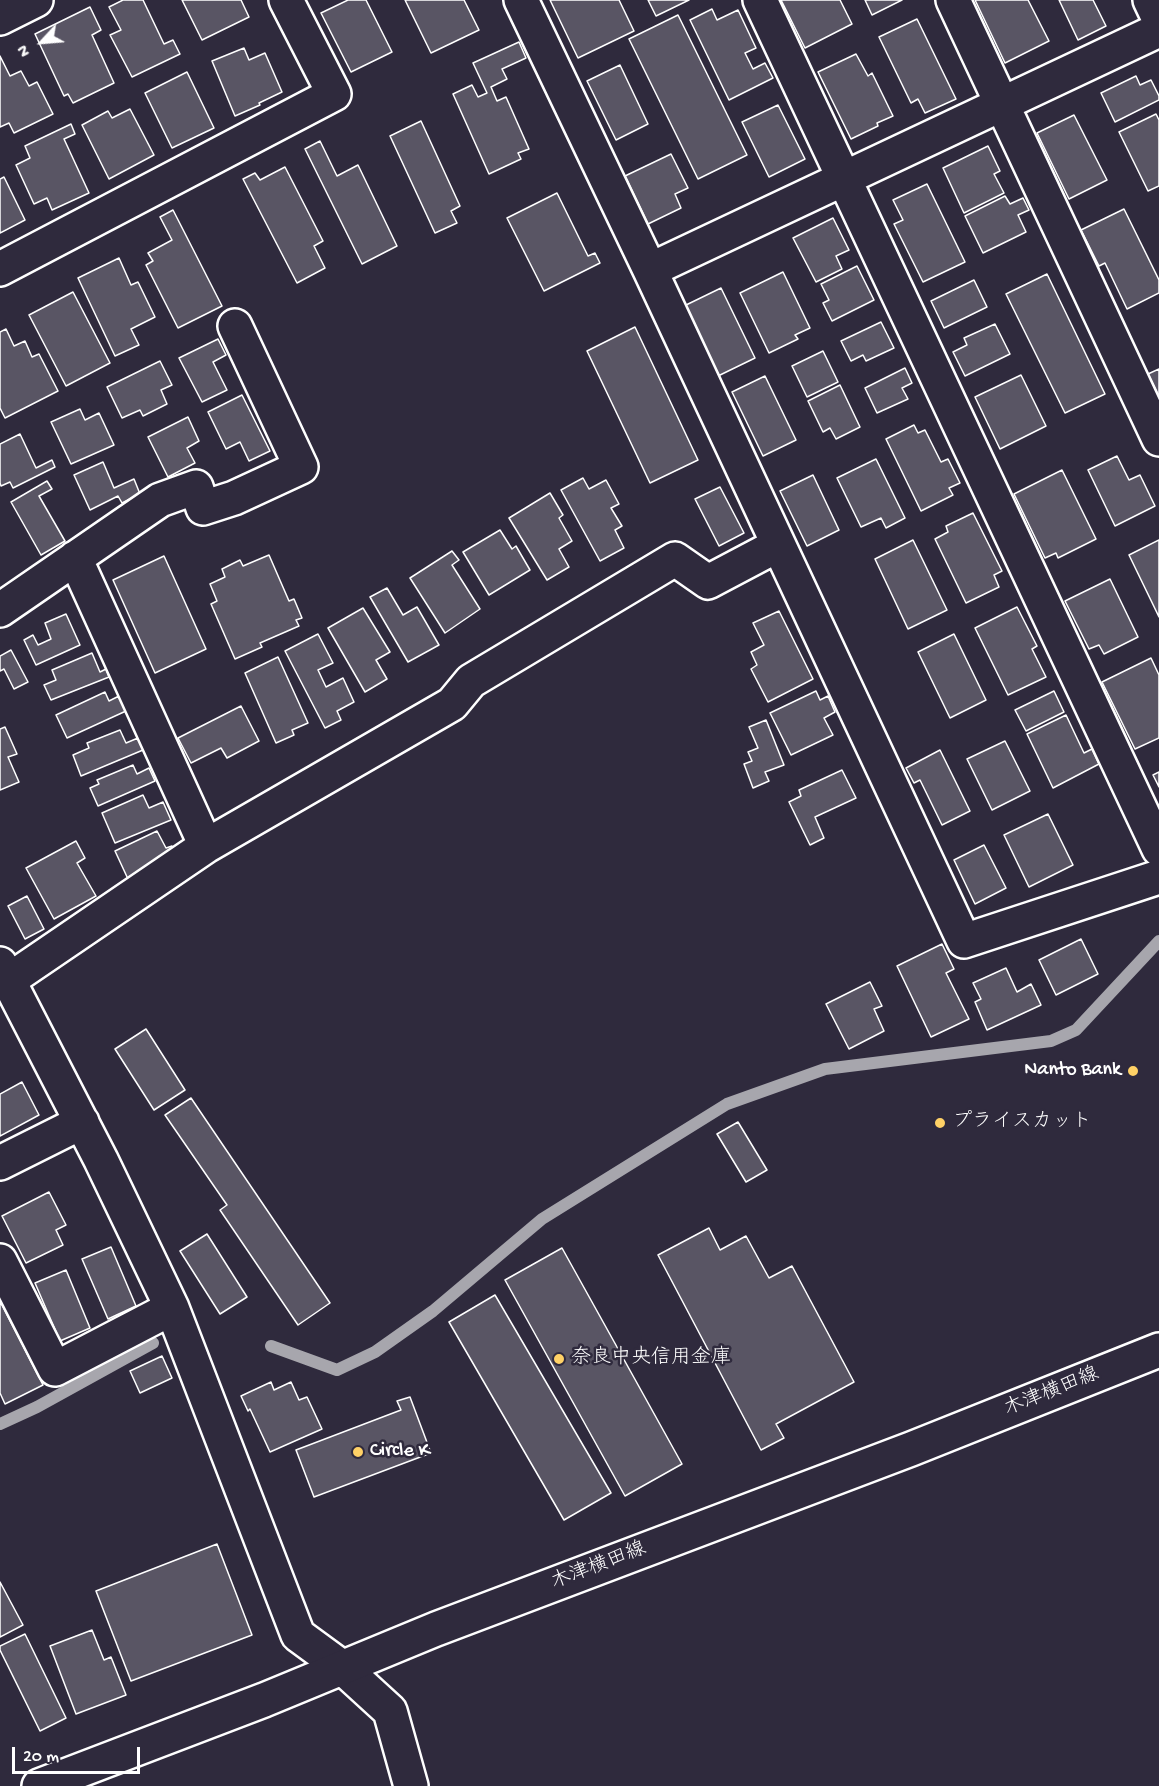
<!DOCTYPE html>
<meta charset="utf-8">
<style>
body{margin:0}
#map{position:relative;width:1159px;height:1786px;overflow:hidden;background:#2f2a3d;font-family:"Gochi Hand",sans-serif}
canvas{display:block}
.north{position:absolute;left:12px;top:12px;width:60px;height:60px;-webkit-text-stroke:4px #2f2a3d;paint-order:stroke;rotate:244deg;font-size:16px;font-weight:700;line-height:24px;text-align:center;color:#fff}
.north::after{content:'';display:block;margin:auto;width:21px;height:27px;background:#fff;clip-path:polygon(50% 0,100% 100%,50% 72%,0 100%)}
.scale{position:absolute;left:12px;top:1747px;width:128px;height:27px;box-sizing:border-box;border:3px solid #fff;border-top:0;padding-left:8px;font-size:18px;line-height:21px;white-space:nowrap;color:#fff;-webkit-text-stroke:4px #2f2a3d;paint-order:stroke}
</style>
<div id="map">
<canvas width="1159" height="1786"></canvas>
<div class="north">N</div>
<div class="scale">20 m</div>
</div>
<script>
const c = document.querySelector('canvas').getContext('2d');
c.lineJoin = 'round';
function poly(rows) {
  const path = new Path2D();
  for (const r of rows) {
    path.moveTo(r[0], r[1]);
    for (let i = 2; i < r.length; i += 2) path.lineTo(r[i], r[i + 1]);
  }
  return path;
}
function stroke(path, color, width, dash) {
  c.strokeStyle = color;
  c.lineWidth = width;
  c.lineCap = dash ? 'butt' : 'round';
  c.setLineDash(dash || []);
  c.stroke(path);
}
function fill(path, color) {
  c.fillStyle = color;
  c.fill(path, 'evenodd');
}
function write(font, color, halo, rows, align = 'center') {
  c.font = font + ' "Gochi Hand","Klee One",sans-serif';
  c.lineWidth = 5;
  c.setLineDash([]);
  c.textBaseline = 'middle';
  c.strokeStyle = halo;
  c.fillStyle = color;
  for (const [text, x, y, turn = 0] of rows) {
    c.save();
    c.translate(x, y);
    c.rotate((+turn || 0) * Math.PI / 180);
    c.textAlign = isNaN(turn) ? turn : align;
    if (halo) c.strokeText(text, 0, 0);
    c.fillText(text, 0, 0);
    c.restore();
  }
}
const stream = poly([
 [271,1346,337,1370,375,1352,433,1311,542,1219,727,1104,825,1069,1051,1041,1076,1030,1159,941],
 [0,1424,37,1407,153,1343]
]);
const building = poly([
 [123,0,143,0,164,44,173,40,180,54,132,77,110,35,121,30,109,7,123,0],
 [182,0,241,0,249,17,202,40,182,0],
 [348,0,366,0,392,52,351,72,321,13,348,0],
 [405,0,464,0,479,30,431,53,405,0],
 [550,0,619,0,634,31,578,58,550,0],
 [648,0,689,0,656,16,648,0],
 [781,0,840,0,852,24,805,48,781,0],
 [865,0,902,0,872,15,865,0],
 [975,0,1028,0,1049,41,1005,63,975,0],
 [1059,0,1093,0,1106,26,1078,40,1059,0],
 [90,7,101,30,92,35,114,83,73,103,68,94,64,96,35,34,90,7],
 [712,9,717,20,738,10,756,48,745,53,753,69,765,63,773,78,729,100,690,20,712,9],
 [678,15,747,155,698,179,629,39,678,15],
 [917,19,956,99,925,113,918,99,911,103,879,37,917,19],
 [519,42,526,58,502,69,507,79,491,87,497,101,506,97,529,149,518,153,521,159,489,174,453,94,472,85,478,97,487,93,473,63,519,42],
 [244,48,249,60,265,53,282,92,259,103,260,105,235,116,212,61,244,48],
 [856,54,868,76,872,73,893,116,877,123,878,126,851,139,818,72,856,54],
 [0,56,10,76,21,71,29,86,37,82,53,114,14,133,9,123,0,127,0,56],
 [620,65,648,124,616,140,587,81,620,65],
 [187,72,214,128,172,148,145,93,187,72],
 [1136,76,1140,85,1151,80,1159,96,1159,100,1115,122,1101,93,1136,76],
 [778,105,805,159,769,177,742,122,778,105],
 [130,109,154,155,109,179,82,125,108,111,112,118,130,109],
 [1156,114,1159,120,1159,186,1148,191,1119,132,1156,114],
 [1074,115,1107,180,1069,199,1037,133,1074,115],
 [421,121,460,206,451,211,457,223,435,233,390,136,421,121],
 [71,124,75,134,64,139,89,193,52,210,47,198,34,204,16,165,30,158,25,146,71,124],
 [320,141,337,176,358,165,397,246,362,264,305,149,320,141],
 [988,146,1000,171,994,174,1004,193,964,213,943,168,988,146],
 [671,154,688,188,675,194,681,208,648,224,625,176,671,154],
 [285,167,323,241,314,246,325,268,297,283,243,179,255,173,260,180,285,167],
 [4,177,25,220,0,233,0,179,4,177],
 [927,184,965,262,923,282,894,224,903,220,893,200,927,184],
 [557,193,588,256,595,253,600,263,544,291,507,218,557,193],
 [1005,196,1010,204,1023,198,1029,210,1018,215,1026,232,983,253,965,216,1005,196],
 [1124,209,1159,280,1159,293,1127,309,1105,263,1099,266,1081,230,1124,209],
 [173,210,222,306,178,328,146,265,153,261,148,253,172,240,160,217,173,210],
 [833,218,849,250,836,256,842,269,816,282,793,238,833,218],
 [119,258,131,285,138,282,155,317,131,329,139,345,115,356,78,278,119,258],
 [857,266,874,300,832,321,823,303,829,300,821,284,857,266],
 [783,272,810,328,795,335,798,339,769,353,740,293,783,272],
 [1047,274,1105,394,1065,413,1006,294,1047,274],
 [974,280,987,307,944,328,931,301,974,280],
 [721,288,755,358,718,376,684,306,721,288],
 [73,292,110,363,66,386,29,315,73,292],
 [881,322,894,348,866,361,863,355,851,361,841,341,881,322],
 [995,324,1010,354,965,376,953,352,967,345,964,338,995,324],
 [635,327,698,460,650,483,587,351,635,327],
 [6,329,14,346,25,341,32,357,39,354,58,391,5,418,0,408,0,332,6,329],
 [218,339,226,355,213,362,227,390,202,402,179,358,218,339],
 [823,351,838,382,807,397,792,366,823,351],
 [160,361,172,385,161,390,167,404,143,416,140,410,122,418,107,387,160,361],
 [905,368,912,383,902,388,908,399,877,413,865,388,905,368],
 [1159,369,1159,397,1148,374,1159,369],
 [1021,375,1046,426,1000,449,975,397,1021,375],
 [765,376,796,440,763,456,732,392,765,376],
 [840,385,860,427,836,439,830,428,823,432,808,401,840,385],
 [242,395,270,451,249,461,240,442,226,449,208,412,242,395],
 [80,409,85,420,99,413,114,445,71,464,51,422,80,409],
 [188,417,199,441,187,448,195,463,168,477,148,437,188,417],
 [914,425,918,433,925,430,941,462,948,459,960,483,949,488,953,495,921,511,886,439,914,425],
 [20,434,36,468,52,460,55,467,13,488,10,482,1,486,0,483,0,444,20,434],
 [1117,456,1129,480,1140,475,1155,506,1115,526,1088,470,1117,456],
 [876,459,905,518,886,528,881,518,861,527,837,478,876,459],
 [103,462,114,488,134,479,140,494,122,503,118,496,90,510,74,475,103,462],
 [1062,470,1096,539,1058,558,1056,553,1045,558,1014,494,1062,470],
 [813,475,839,530,807,546,780,491,813,475],
 [583,478,589,489,606,480,619,504,611,508,622,526,615,530,624,548,600,561,561,490,583,478],
 [47,481,52,489,39,496,65,541,41,555,11,502,47,481],
 [720,487,744,533,719,546,695,499,720,487],
 [550,493,563,515,559,518,572,541,559,549,569,567,547,580,509,518,550,493],
 [973,513,1002,571,994,575,999,587,966,603,935,539,948,532,946,526,973,513],
 [500,530,512,549,516,546,530,570,489,595,463,552,500,530],
 [913,540,947,610,908,629,875,559,913,540],
 [1159,540,1159,617,1129,555,1159,540],
 [452,551,459,560,452,565,480,609,445,633,410,578,452,551],
 [269,555,289,601,294,599,302,618,296,620,299,626,260,643,262,647,235,659,211,604,217,601,210,584,225,577,222,569,240,560,243,566,269,555],
 [164,556,206,649,155,673,113,580,164,556],
 [1110,579,1138,637,1104,654,1099,645,1089,649,1065,601,1110,579],
 [387,588,403,615,417,607,439,645,408,662,370,597,387,588],
 [1017,607,1037,646,1032,649,1046,677,1008,695,975,628,1017,607],
 [363,608,390,652,376,660,387,679,365,692,328,628,363,608],
 [779,611,813,679,768,702,751,669,757,665,751,652,764,645,753,623,779,611],
 [66,614,80,645,36,665,24,640,33,635,38,645,51,639,45,623,66,614],
 [318,634,333,663,318,670,326,687,343,678,354,702,337,711,341,720,325,728,285,651,318,634],
 [954,634,986,700,950,718,918,652,954,634],
 [11,650,28,682,14,689,4,669,0,671,0,656,11,650],
 [92,653,100,672,106,669,109,677,51,700,44,685,56,680,52,670,92,653],
 [278,657,308,723,292,730,294,735,276,743,245,673,278,657],
 [1151,658,1159,675,1159,738,1135,749,1102,682,1151,658],
 [816,691,820,700,828,696,835,712,824,718,833,735,791,755,770,713,816,691],
 [1054,691,1064,712,1026,731,1015,710,1054,691],
 [105,692,109,701,119,696,126,711,67,738,56,715,105,692],
 [241,706,259,741,227,758,221,748,191,763,178,738,241,706],
 [1066,715,1084,753,1092,749,1099,764,1053,788,1027,734,1066,715],
 [766,720,784,765,765,772,769,781,753,788,744,764,752,761,748,752,758,748,749,727,766,720],
 [5,727,17,754,8,757,19,782,0,790,0,729,5,727],
 [120,730,126,743,138,738,143,750,81,776,73,755,89,748,87,743,120,730],
 [1005,741,1030,791,992,810,967,759,1005,741],
 [940,750,970,811,942,825,920,780,914,783,906,768,940,750],
 [133,765,137,774,149,768,155,781,98,806,90,788,99,784,97,780,133,765],
 [842,770,856,798,815,817,824,838,810,845,789,802,801,796,799,790,842,770],
 [1159,772,1159,787,1153,775,1159,772],
 [143,795,149,808,163,802,171,820,115,843,102,813,143,795],
 [1048,814,1073,865,1029,887,1004,835,1048,814],
 [157,831,166,848,172,846,177,855,128,879,115,851,157,831],
 [76,841,85,858,77,863,96,896,54,919,26,868,76,841],
 [984,845,1006,888,975,904,954,860,984,845],
 [27,896,44,929,25,939,8,906,27,896],
 [1081,939,1098,974,1056,995,1039,960,1081,939],
 [942,944,954,969,946,973,969,1019,931,1037,897,966,942,944],
 [1006,968,1017,992,1031,984,1041,1005,987,1030,975,1002,981,999,973,983,1006,968],
 [870,982,882,1006,874,1009,884,1031,849,1049,826,1004,870,982],
 [146,1029,185,1090,154,1110,115,1049,146,1029],
 [22,1082,39,1115,0,1136,0,1094,22,1082],
 [191,1098,330,1303,298,1325,220,1210,227,1205,165,1115,191,1098],
 [738,1122,767,1170,746,1182,717,1134,738,1122],
 [49,1192,66,1225,56,1230,63,1245,26,1263,2,1216,49,1192],
 [709,1228,720,1250,746,1236,769,1278,792,1266,854,1382,776,1424,784,1438,761,1450,658,1255,709,1228],
 [207,1234,247,1297,220,1314,180,1251,207,1234],
 [111,1247,136,1306,108,1319,82,1259,111,1247],
 [562,1248,682,1464,625,1496,505,1280,562,1248],
 [66,1270,90,1328,60,1341,35,1283,66,1270],
 [495,1295,611,1493,564,1520,449,1322,495,1295],
 [0,1301,43,1385,5,1404,0,1393,0,1301],
 [162,1356,172,1378,140,1393,130,1371,162,1356],
 [271,1382,274,1390,291,1382,299,1400,307,1397,322,1429,270,1452,250,1409,248,1411,241,1396,271,1382],
 [410,1397,431,1453,314,1497,296,1450,401,1410,397,1401,410,1397],
 [217,1544,252,1635,131,1681,96,1591,217,1544],
 [0,1582,23,1625,0,1637,0,1582],
 [92,1630,104,1660,111,1657,126,1695,76,1714,50,1646,92,1630],
 [25,1634,66,1718,40,1731,0,1650,0,1646,25,1634]
]);
const minor = poly([
 [521,0,650,270,964,941,1159,877],
 [760,0,1159,849],
 [953,0,1159,439],
 [1150,0,1159,19],
 [0,18,36,0],
 [0,269,334,94,286,0],
 [650,270,1159,30],
 [75,558,206,846],
 [0,610,160,500,196,487,203,508,234,498,301,467,235,326],
 [0,964,101,1160,172,1308,298,1635,343,1668,390,1711,411,1786],
 [9,980,206,846,452,704,471,681,675,559,708,582,778,545],
 [0,1163,82,1122],
 [0,1261,55,1369,172,1308]
]);
const major = poly([
 [39,1786,264,1700,436,1629,911,1449,1159,1350]
]);
const markers = [
 [1133,1071,6,"#ffd166"],
 [940,1123,6,"#ffd166"],
 [559,1359,6,"#ffd166"],
 [358,1452,6,"#ffd166"]
];
const poiNames = [
 ["Nanto Bank",1121,1071,"right"],
 ["プライスカット",952,1123],
 ["奈良中央信用金庫",571,1359],
 ["Circle K",370,1452]
];
const streetNames = [
 ["木津横田線",1052,1393,-22],
 ["木津横田線",599,1567,-21]
];
stroke(stream, '#a7a6ad', 12);
fill(building, '#595564');
stroke(building, '#fff', 1.5);
stroke(minor, '#fff', 38);
stroke(major, '#fff', 38);
stroke(minor, '#2f2a3d', 33);
stroke(major, '#2f2a3d', 33);
for (const [x, y, r, color] of markers) {
  const dot = new Path2D();
  dot.arc(x, y, r, 0, 2 * Math.PI);
  c.fillStyle = color;
  c.fill(dot);
  stroke(dot, '#2f2a3d', 2);
}
write('20px', '#fff', '#2f2a3d', poiNames, 'left');
write('20px', '#fff', '#2f2a3d', streetNames);
</script>
